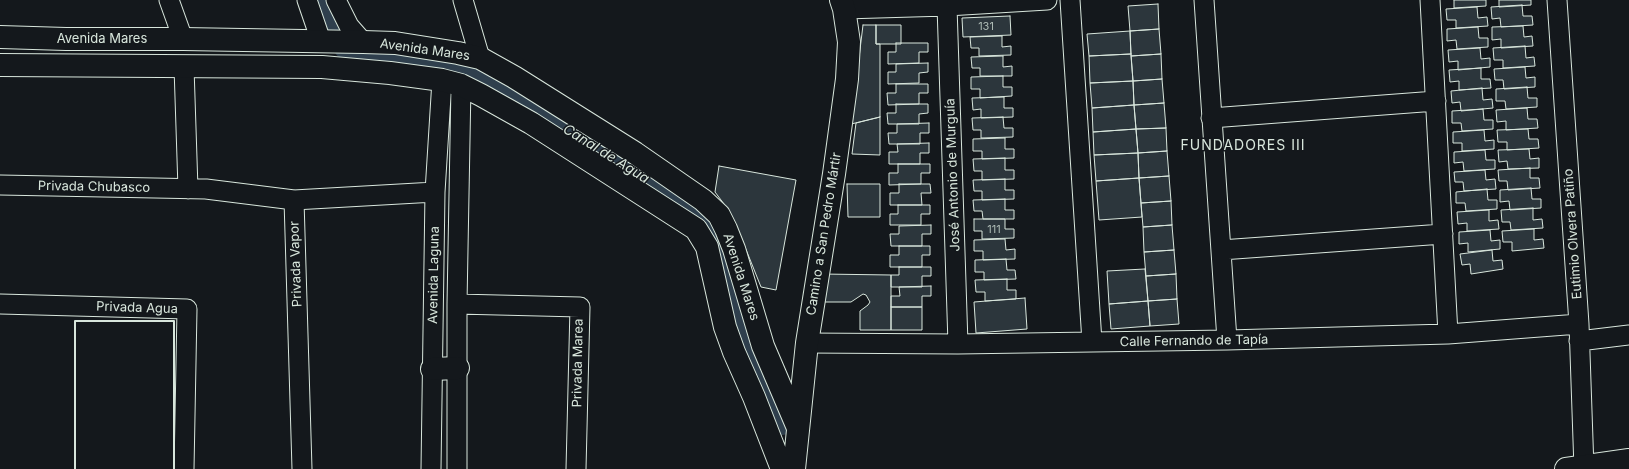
<!DOCTYPE html>
<meta charset="utf-8">
<style>
body{margin:0}
canvas{display:block;background:#14181c}
</style>
<canvas width="1629" height="469"></canvas>
<script>
const c = document.querySelector('canvas').getContext('2d');
c.lineJoin = 'round';
function poly(rows) {
  const path = new Path2D();
  for (const r of rows) {
    path.moveTo(r[0], r[1]);
    for (let i = 2; i < r.length; i += 2) path.lineTo(r[i], r[i + 1]);
  }
  return path;
}
function stroke(path, color, width, dash) {
  c.strokeStyle = color;
  c.lineWidth = width;
  c.lineCap = dash ? 'butt' : 'round';
  c.setLineDash(dash || []);
  c.stroke(path);
}
function fill(path, color) {
  c.fillStyle = color;
  c.fill(path, 'evenodd');
}
function write(font, color, halo, rows, align = 'center') {
  c.font = font + ' Inter,sans-serif';
  c.lineWidth = 3;
  c.setLineDash([]);
  c.textBaseline = 'middle';
  c.strokeStyle = halo;
  c.fillStyle = color;
  for (const [text, x, y, turn = 0] of rows) {
    c.save();
    c.translate(x, y);
    c.rotate((+turn || 0) * Math.PI / 180);
    c.textAlign = isNaN(turn) ? turn : align;
    if (halo) c.strokeText(text, 0, 0);
    c.fillText(text, 0, 0);
    c.restore();
  }
}
const canal = poly([
 [322,0,330,24,345,48,363,55,456,69,493,83,685,202,708,219,712,223,720,242,747,344,757,372,782,424]
]);
const building = poly([
 [1454,0,1486,0,1486,6,1454,8,1454,0],
 [1499,0,1531,0,1531,5,1499,7,1499,0],
 [1158,4,1159,29,1130,31,1128,6,1158,4],
 [1522,5,1523,16,1532,16,1533,25,1501,27,1500,18,1492,19,1491,7,1522,5],
 [1477,7,1478,18,1487,17,1488,26,1456,28,1456,20,1447,20,1446,9,1477,7],
 [1010,16,1011,35,963,37,962,18,1010,16],
 [863,25,876,25,876,44,880,44,880,117,843,126,858,66,863,25],
 [876,25,901,25,901,44,876,44,876,25],
 [1523,26,1524,37,1532,36,1533,46,1501,48,1501,39,1492,40,1492,27,1523,26],
 [1478,27,1479,38,1488,38,1488,47,1457,49,1456,40,1447,41,1447,29,1478,27],
 [1159,29,1161,54,1131,56,1130,31,1159,29],
 [1130,31,1131,54,1089,56,1087,34,1130,31],
 [1002,36,1002,47,1011,46,1011,55,979,56,979,48,971,48,970,37,1002,36],
 [896,43,928,43,928,52,919,52,919,63,888,64,888,52,896,52,896,43],
 [1525,46,1526,58,1534,57,1535,66,1503,68,1503,60,1494,60,1493,48,1525,46],
 [1480,48,1481,59,1490,58,1490,67,1458,70,1458,61,1449,62,1448,50,1480,48],
 [1131,54,1133,81,1090,83,1089,56,1131,54],
 [1161,54,1162,79,1133,81,1131,56,1161,54],
 [1003,56,1003,67,1012,66,1012,76,980,76,980,68,972,68,971,57,1003,56],
 [928,63,928,72,919,73,919,83,888,84,888,72,896,72,896,64,928,63],
 [1525,67,1526,78,1535,77,1535,87,1504,89,1503,80,1495,80,1494,69,1525,67],
 [1481,68,1481,79,1490,79,1491,88,1459,90,1459,81,1450,82,1449,70,1481,68],
 [1003,76,1003,87,1012,87,1012,96,980,98,980,89,971,89,971,77,1003,76],
 [1162,79,1164,103,1134,105,1133,81,1162,79],
 [1133,81,1134,105,1092,108,1090,83,1133,81],
 [896,84,928,84,928,93,919,93,919,104,888,105,887,93,896,93,896,84],
 [1527,87,1528,98,1537,98,1537,107,1506,109,1505,101,1496,101,1496,89,1527,87],
 [1482,88,1483,100,1492,99,1493,108,1461,111,1460,102,1452,103,1451,91,1482,88],
 [1004,97,1004,108,1013,108,1013,117,981,118,981,109,973,110,972,98,1004,97],
 [1164,103,1166,128,1136,129,1134,105,1164,103],
 [896,104,928,104,928,113,919,114,919,124,888,124,887,113,896,113,896,104],
 [1134,105,1136,129,1093,132,1092,108,1134,105],
 [1527,108,1528,119,1537,119,1538,128,1506,130,1506,121,1497,122,1496,110,1527,108],
 [1483,109,1484,120,1493,120,1493,129,1462,131,1461,123,1452,123,1452,111,1483,109],
 [880,117,880,155,852,154,856,123,880,117],
 [1003,117,1004,128,1013,128,1013,137,981,138,981,130,973,130,972,118,1003,117],
 [929,123,929,133,920,133,920,144,889,144,888,133,897,133,897,124,929,123],
 [1166,128,1167,151,1138,153,1136,129,1166,128],
 [1136,129,1138,153,1094,155,1093,132,1136,129],
 [1528,129,1529,139,1538,139,1539,148,1507,150,1507,142,1498,142,1497,130,1528,129],
 [1484,130,1485,141,1494,140,1494,149,1462,151,1462,143,1453,143,1453,132,1484,130],
 [1005,138,1005,149,1014,149,1014,158,982,159,982,151,973,151,973,139,1005,138],
 [929,143,929,153,920,153,920,164,889,164,889,152,898,152,897,144,929,143],
 [1529,149,1530,159,1539,158,1539,168,1508,169,1507,161,1499,162,1498,150,1529,149],
 [1485,150,1486,160,1495,160,1495,169,1464,171,1463,162,1454,163,1454,152,1485,150],
 [1167,151,1169,176,1139,178,1138,153,1167,151],
 [1138,153,1139,178,1096,181,1094,155,1138,153],
 [1005,158,1005,170,1014,170,1014,179,982,180,982,171,974,171,973,159,1005,158],
 [898,164,930,164,930,173,921,173,921,184,889,185,889,173,898,173,898,164],
 [719,166,796,180,776,290,761,287,741,237,727,208,715,192,719,166],
 [1530,168,1530,178,1539,178,1540,188,1508,190,1507,181,1499,181,1498,170,1530,168],
 [1485,170,1486,180,1495,179,1496,189,1464,191,1463,182,1455,182,1454,172,1485,170],
 [1169,176,1171,201,1141,203,1139,178,1169,176],
 [1139,178,1142,217,1099,220,1096,181,1139,178],
 [1005,179,1005,190,1014,190,1014,199,982,200,982,191,974,191,973,180,1005,179],
 [847,184,880,184,880,217,848,217,847,184],
 [899,184,930,184,931,193,921,193,922,205,890,205,890,193,899,193,899,184],
 [1531,188,1532,199,1541,199,1541,208,1510,210,1509,201,1500,202,1500,190,1531,188],
 [1487,189,1488,200,1497,200,1497,209,1466,211,1465,203,1456,203,1456,192,1487,189],
 [1005,199,1005,210,1014,210,1014,219,983,219,982,211,974,211,973,200,1005,199],
 [1171,201,1172,225,1143,227,1141,203,1171,201],
 [898,205,930,205,930,214,921,214,921,225,890,225,890,214,898,214,898,205],
 [1533,208,1533,220,1542,219,1543,228,1511,230,1510,222,1502,222,1501,210,1533,208],
 [1489,210,1489,221,1498,220,1499,229,1467,231,1467,223,1458,224,1457,212,1489,210],
 [974,219,1005,219,1005,229,1014,229,1014,238,982,239,982,231,974,231,974,219],
 [931,225,931,234,922,234,922,246,891,246,890,234,899,234,899,226,931,225],
 [1172,225,1174,250,1144,252,1143,227,1172,225],
 [1534,229,1534,240,1543,239,1544,248,1512,251,1512,242,1503,242,1502,231,1534,229],
 [1490,230,1491,241,1500,240,1500,249,1468,252,1468,243,1459,244,1459,232,1490,230],
 [1005,239,1006,250,1015,249,1015,259,983,260,983,251,974,251,974,240,1005,239],
 [899,246,930,246,930,255,922,255,922,267,890,267,890,255,899,255,899,246],
 [1174,250,1176,274,1146,276,1144,252,1174,250],
 [1492,250,1493,261,1502,260,1503,269,1471,274,1470,264,1462,265,1460,254,1492,250],
 [1006,259,1007,270,1015,270,1016,279,984,280,984,272,975,272,975,260,1006,259],
 [899,267,931,267,931,276,922,276,922,287,891,287,891,275,899,275,899,267],
 [1145,269,1148,301,1109,304,1107,271,1145,269],
 [821,274,891,275,891,330,860,330,860,311,868,305,870,302,866,295,863,294,851,302,816,302,821,274],
 [1176,274,1177,299,1148,301,1146,276,1176,274],
 [1007,279,1007,290,1016,290,1016,299,985,301,985,292,976,292,975,280,1007,279],
 [931,286,931,296,922,296,922,307,891,307,891,296,900,296,899,287,931,286],
 [1025,298,1027,329,976,333,974,302,1025,298],
 [1177,299,1179,324,1150,326,1148,301,1177,299],
 [1148,301,1150,326,1111,329,1109,304,1148,301],
 [891,307,922,307,922,330,891,330,891,307]
]);
const street = poly([
 [169,0,183,39],
 [307,0,321,41],
 [336,0,349,26,363,42],
 [463,0,480,58],
 [1070,0,1092,342],
 [1204,0,1227,340],
 [1430,0,1448,334],
 [1557,0,1579,324,1584,469],
 [947,6,958,344],
 [844,9,947,6,1047,0],
 [184,67,188,189],
 [1211,118,1436,101],
 [0,185,206,189,294,200,435,192],
 [294,200,302,469],
 [1221,250,1443,234],
 [0,304,187,309,184,469],
 [457,304,580,307,576,469],
 [1579,341,1629,335],
 [807,343,958,344,1227,340,1448,334,1579,324],
 [431,469,435,192,442,80],
 [457,469,457,304,461,85]
]);
const secondary = poly([
 [0,37,66,39,183,39,363,42,395,43,458,53,480,58,514,77,635,153,703,200,719,215,726,229,734,249,763,346,798,428],
 [0,65,322,67,390,73,442,80,461,85,481,95,531,123,696,229,707,247,725,327,734,352,754,397,782,469],
 [432,369,458,368],
 [794,469,807,343,834,174,847,79,849,42,844,9,841,0],
 [1566,469,1629,460]
]);
const wall = poly([
 [75,469,75,321,174,321,174,469]
]);
const numberNames = [
 ["131",986,27],
 ["111",994,230]
];
const streetNames = [
 ["Avenida Mares",102,39],
 ["Avenida Mares",425,50,8],
 ["José Antonio de Murguía",953,175,-92],
 ["Privada Chubasco",94,187,1],
 ["Camino a San Pedro Mártir",824,234,-81],
 ["Eutimio Olvera Patiño",1573,234,-94],
 ["Privada Vapor",296,264,-92],
 ["Avenida Laguna",434,275,-89],
 ["Avenida Mares",741,277,72],
 ["Privada Agua",137,308,2],
 ["Calle Fernando de Tapía",1194,341,-1],
 ["Privada Marea",578,363,-89]
];
const neighbourhoodNames = [
 ["FUNDADORES III",1243,146]
];
const waterNames = [
 ["Canal de Agua",606,154,32]
];
stroke(canal, '#2f3f4d', 22);
fill(building, '#2c363c');
stroke(building, '#d8e6dc', 1);
stroke(street, '#d8e6dc', 21);
stroke(secondary, '#d8e6dc', 24);
stroke(street, '#14181c', 19);
stroke(secondary, '#14181c', 22);
stroke(wall, '#d8e6dc', 2);
write('11px', '#adbab4', null, numberNames);
write('13px', '#d8e6dc', '#14181c', streetNames);
c.letterSpacing = '1px';
write('14px', '#d8e6dc', '#14181c', neighbourhoodNames);
c.letterSpacing = '0px';
write('italic 14px', '#d8e6dc', '#14181c', waterNames);
</script>
